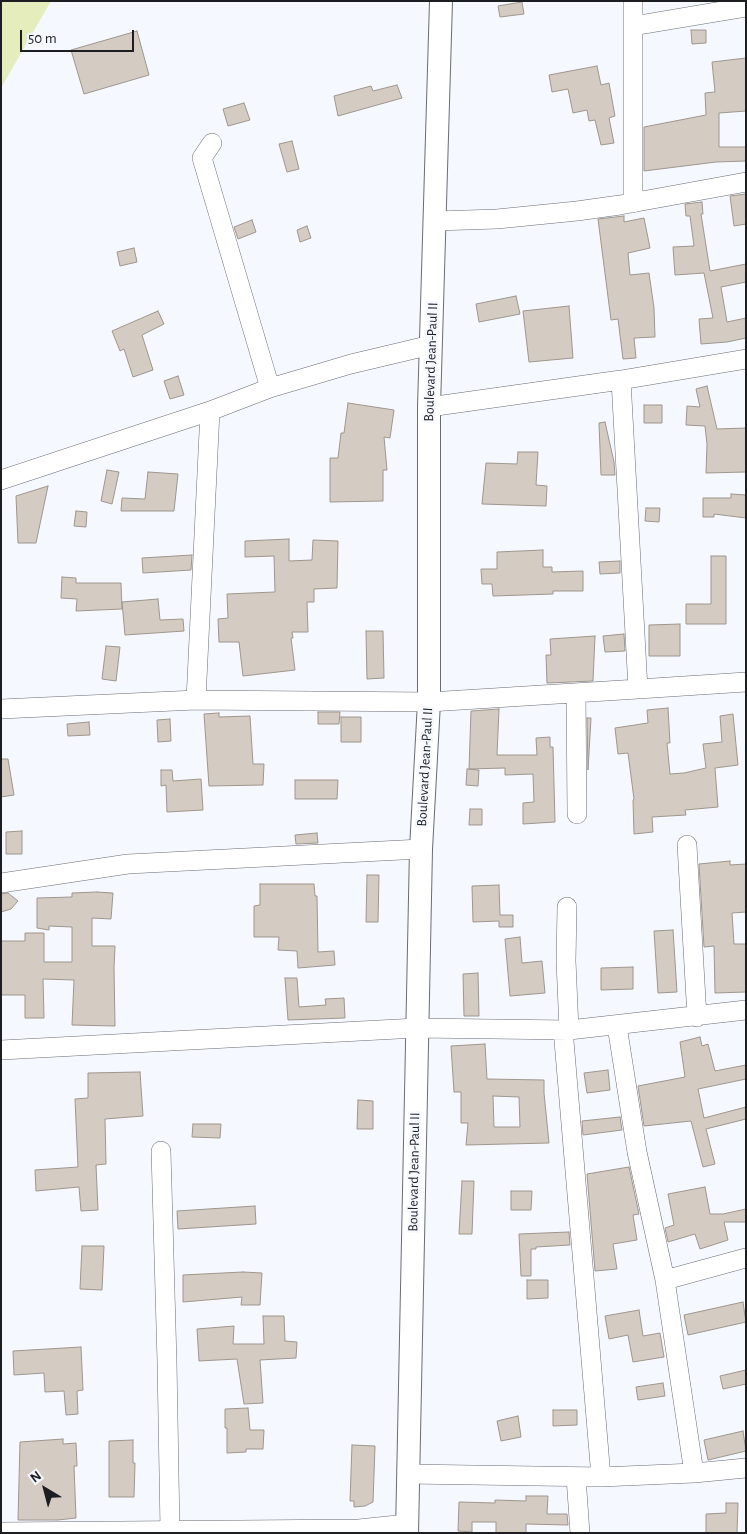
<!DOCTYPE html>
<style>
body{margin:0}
#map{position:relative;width:747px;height:1534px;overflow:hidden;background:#f5f8fe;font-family:"Alegreya Sans",sans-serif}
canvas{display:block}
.frame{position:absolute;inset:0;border:2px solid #1d1e22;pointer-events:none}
.north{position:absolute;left:20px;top:1464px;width:50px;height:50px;-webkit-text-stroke:4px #f5f8fe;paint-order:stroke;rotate:323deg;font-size:14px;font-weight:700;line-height:20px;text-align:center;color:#1d1e22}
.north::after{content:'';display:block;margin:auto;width:18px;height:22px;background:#1d1e22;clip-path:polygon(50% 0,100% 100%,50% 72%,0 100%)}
.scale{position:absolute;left:20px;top:30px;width:114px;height:22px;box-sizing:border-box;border:2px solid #1d1e22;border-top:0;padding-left:6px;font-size:15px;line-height:18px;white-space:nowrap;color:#1d1e22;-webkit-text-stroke:4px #f5f8fe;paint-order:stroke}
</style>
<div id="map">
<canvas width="747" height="1534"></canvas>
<div class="frame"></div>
<div class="north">N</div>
<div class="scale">50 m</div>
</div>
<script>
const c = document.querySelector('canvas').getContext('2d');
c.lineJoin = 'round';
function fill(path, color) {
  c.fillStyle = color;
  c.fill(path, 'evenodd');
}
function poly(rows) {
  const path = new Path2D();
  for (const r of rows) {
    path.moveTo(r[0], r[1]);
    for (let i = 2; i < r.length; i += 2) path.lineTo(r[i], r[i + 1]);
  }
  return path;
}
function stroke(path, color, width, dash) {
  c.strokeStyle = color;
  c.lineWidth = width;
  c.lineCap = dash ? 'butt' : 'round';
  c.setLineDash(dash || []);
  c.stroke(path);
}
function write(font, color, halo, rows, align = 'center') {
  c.font = font + ' "Alegreya Sans",sans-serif';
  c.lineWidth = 5;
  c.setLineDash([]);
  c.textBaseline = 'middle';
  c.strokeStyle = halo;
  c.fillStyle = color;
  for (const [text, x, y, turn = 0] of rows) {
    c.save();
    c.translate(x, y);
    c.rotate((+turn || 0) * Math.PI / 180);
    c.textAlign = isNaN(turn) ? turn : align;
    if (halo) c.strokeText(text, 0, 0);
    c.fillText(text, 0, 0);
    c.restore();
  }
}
const green = poly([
 [1,1,51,1,1,88]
]);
const building = poly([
 [522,2,524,14,500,17,498,6,522,2],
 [691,30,706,30,706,43,692,44,691,30],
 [137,31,149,75,84,94,71,50,137,31],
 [746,58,746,111,719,113,719,147,746,147,746,161,716,162,644,171,644,127,706,115,705,93,715,92,712,62,746,58],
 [597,66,601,85,609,83,615,116,609,118,614,143,601,145,595,120,589,121,587,110,573,113,568,89,552,92,549,75,597,66],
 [397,85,402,98,338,116,334,96,371,86,373,91,397,85],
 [244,103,250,120,228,126,223,109,244,103],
 [292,141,299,169,287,172,279,144,292,141],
 [746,194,746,224,734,226,730,196,746,194],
 [702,202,703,214,701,214,710,271,746,264,746,282,721,287,727,322,746,318,746,338,727,342,701,344,699,319,713,318,704,273,675,275,673,247,694,246,690,216,686,216,685,204,702,202],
 [624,216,624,222,644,218,650,248,628,253,630,275,649,273,654,308,655,337,634,338,636,358,623,359,618,319,611,320,598,219,624,216],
 [252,220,256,232,238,239,234,227,252,220],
 [307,226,311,238,300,242,297,230,307,226],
 [134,248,137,262,120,266,117,252,134,248],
 [516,296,520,314,479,322,476,304,516,296],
 [569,306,573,358,529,362,523,311,569,306],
 [158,311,164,324,142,335,153,370,133,377,124,349,120,351,112,331,158,311],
 [178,376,184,395,170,399,164,381,178,376],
 [707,386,717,429,746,428,746,472,706,473,707,444,705,426,686,425,687,406,700,407,696,389,707,386],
 [348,403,394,410,390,438,384,437,387,470,383,470,383,501,330,502,330,458,338,458,341,433,344,433,348,403],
 [644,405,662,405,662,423,644,423,644,405],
 [605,422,614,462,615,475,601,475,599,423,605,422],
 [518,452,538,452,536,485,547,486,546,506,482,504,486,463,517,464,518,452],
 [107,470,119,472,112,504,101,501,107,470],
 [148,472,178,474,174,511,121,511,122,498,145,499,148,472],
 [48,486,36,543,18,543,16,496,48,486],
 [731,494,746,495,746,518,714,514,714,517,703,517,703,498,731,498,731,494],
 [646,508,660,508,659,522,645,521,646,508],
 [76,511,87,512,86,527,74,526,76,511],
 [289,539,289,561,312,560,313,540,338,541,337,588,314,589,314,602,307,602,308,632,292,632,293,638,291,638,295,670,243,676,239,642,219,642,218,619,228,618,227,594,275,592,274,556,245,557,245,541,289,539],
 [543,550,543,567,552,567,552,572,583,571,583,591,553,591,553,594,493,596,492,584,482,584,481,569,497,569,497,552,543,550],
 [192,555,191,570,143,573,142,558,192,555],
 [711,556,726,556,726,624,686,624,686,604,711,604,711,556],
 [620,561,620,573,600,574,599,562,620,561],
 [62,577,76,578,76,583,121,583,122,609,76,611,77,599,61,598,62,577],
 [158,599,160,620,183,619,184,631,125,635,122,602,158,599],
 [680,624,680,656,649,656,649,625,680,624],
 [366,631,383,631,384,678,367,679,366,631],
 [624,634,625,651,605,652,603,636,624,634],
 [595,636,593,681,547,683,546,655,551,655,550,639,595,636],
 [106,646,120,647,116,681,102,679,106,646],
 [668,708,670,743,667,743,670,774,684,773,706,768,703,744,722,742,720,716,733,714,738,765,715,768,718,807,685,810,686,815,652,817,653,832,634,834,633,800,634,799,628,753,618,754,615,728,648,723,647,710,668,708],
 [499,709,497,755,537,755,536,738,550,737,550,747,553,747,555,822,523,824,523,803,534,802,533,774,505,775,505,768,469,769,471,711,499,709],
 [318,712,340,712,339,724,318,724,318,712],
 [219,713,219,717,250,716,253,764,264,764,263,785,209,786,204,714,219,713],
 [341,717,361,717,361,742,341,742,341,717],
 [587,718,591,718,588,770,587,718],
 [170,719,171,741,158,742,157,720,170,719],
 [89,722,90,735,68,736,67,724,89,722],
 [1,759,8,759,14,795,1,797,1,759],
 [467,769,479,770,478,786,466,785,467,769],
 [161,770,172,770,173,781,201,779,203,810,167,812,166,785,161,786,161,770],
 [295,780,338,780,337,799,295,799,295,780],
 [470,809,482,809,482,825,469,825,470,809],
 [22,831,22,854,6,854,6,832,22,831],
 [317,833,318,843,296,844,295,835,317,833],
 [730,861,730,865,746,864,746,912,732,913,734,944,746,944,746,992,715,993,714,946,704,947,699,864,730,861],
 [367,875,379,875,378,922,366,922,367,875],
 [260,884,314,884,315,896,317,896,318,952,334,951,335,965,298,968,297,951,278,950,279,937,254,937,254,906,260,905,260,884],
 [499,885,500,915,513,915,513,927,499,927,499,921,473,922,472,886,499,885],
 [97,892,113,893,111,919,92,918,92,946,115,946,114,968,115,1026,72,1025,74,980,43,979,44,1018,25,1018,25,995,1,995,1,941,25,941,25,933,44,933,44,962,72,962,72,927,49,926,49,930,37,928,37,898,72,897,72,893,97,892],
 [8,893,18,901,11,909,1,912,1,894,8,893],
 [673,930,677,992,658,993,654,931,673,930],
 [520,937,522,963,542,961,545,993,510,996,505,939,520,937],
 [633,967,633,989,601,990,601,968,633,967],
 [478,973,479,1016,464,1016,463,974,478,973],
 [285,978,297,978,299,1007,326,1005,325,999,344,998,345,1018,288,1020,285,978],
 [700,1037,702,1046,708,1044,715,1071,746,1065,746,1079,698,1089,704,1118,746,1107,746,1119,706,1129,715,1164,703,1167,691,1121,644,1126,638,1086,685,1077,680,1042,700,1037],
 [485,1044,487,1079,544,1080,544,1093,549,1143,466,1145,468,1123,461,1123,461,1092,454,1092,451,1046,485,1044],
 [493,1096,519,1097,520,1127,494,1127,493,1096],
 [608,1070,610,1090,587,1093,584,1073,608,1070],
 [140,1072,143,1116,105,1119,106,1164,96,1165,98,1210,81,1211,79,1187,36,1191,35,1170,78,1167,75,1099,88,1098,88,1073,140,1072],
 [358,1100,373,1101,373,1129,357,1129,358,1100],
 [620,1117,622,1130,583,1135,582,1121,620,1117],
 [193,1124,221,1124,220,1138,192,1137,193,1124],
 [629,1167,639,1214,633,1215,637,1240,613,1244,617,1269,595,1271,587,1174,629,1167],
 [462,1181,474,1181,472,1234,459,1234,462,1181],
 [705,1187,710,1214,723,1214,746,1209,746,1222,724,1222,728,1240,700,1249,695,1234,668,1242,665,1228,674,1225,668,1194,705,1187],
 [511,1191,532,1191,531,1210,511,1210,511,1191],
 [255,1206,256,1224,178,1229,177,1211,255,1206],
 [569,1232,570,1245,536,1247,536,1249,531,1249,531,1276,521,1276,519,1234,569,1232],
 [82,1246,104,1246,102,1290,80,1289,82,1246],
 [243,1272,262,1273,260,1305,241,1305,242,1297,183,1302,183,1275,243,1272],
 [527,1280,548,1280,548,1298,527,1299,527,1280],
 [743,1302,746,1322,688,1335,684,1315,743,1302],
 [639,1310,643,1336,660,1333,664,1357,633,1362,628,1335,609,1339,605,1316,639,1310],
 [263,1316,284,1316,285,1341,297,1342,296,1358,260,1360,263,1403,244,1404,237,1359,199,1361,197,1329,234,1326,233,1344,264,1344,263,1316],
 [81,1347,83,1390,77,1391,78,1414,66,1415,64,1391,45,1392,44,1373,14,1375,13,1351,81,1347],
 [746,1370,746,1384,723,1389,720,1376,746,1370],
 [663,1383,665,1396,638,1400,636,1387,663,1383],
 [248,1408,250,1430,264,1430,263,1449,246,1449,246,1452,227,1453,227,1428,225,1428,225,1409,248,1408],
 [553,1410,577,1410,577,1425,553,1426,553,1410],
 [518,1416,521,1437,501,1441,497,1421,518,1416],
 [743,1431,746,1451,708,1460,704,1440,743,1431],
 [63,1439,63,1444,76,1443,77,1466,74,1466,76,1518,58,1520,18,1520,20,1442,63,1439],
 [133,1440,133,1463,135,1463,134,1497,109,1497,109,1441,133,1440],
 [352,1445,375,1446,373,1502,365,1506,354,1507,354,1501,350,1501,352,1445],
 [526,1496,548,1496,547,1514,567,1514,568,1525,526,1524,526,1533,496,1533,496,1522,472,1522,472,1532,458,1531,459,1502,495,1503,495,1500,526,1501,526,1496],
 [726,1503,738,1503,737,1533,706,1533,706,1514,726,1513,726,1503]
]);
const minor = poly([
 [633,26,746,7],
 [212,143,202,158,270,388],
 [633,203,633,1],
 [436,221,497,219,577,211,620,205,746,182],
 [429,407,621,380,746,359],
 [1,480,210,411,270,388,351,364,431,345],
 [638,689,746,682],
 [576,693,577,814],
 [196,700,210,411],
 [1,709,196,700,429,702,638,689,621,380],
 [687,845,697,1017],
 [1,883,128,864,421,849],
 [567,907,566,961,569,1030],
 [617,1026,637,1152,665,1280,694,1473],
 [563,1029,601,1477],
 [1,1050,417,1028,569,1030,746,1010],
 [161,1151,167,1362,170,1530],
 [665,1280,746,1258],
 [408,1474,601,1477,694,1473,746,1468],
 [576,1477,580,1533],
 [1,1532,359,1529,407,1524]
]);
const major = poly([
 [407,1533,421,849,429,702,429,407,441,1]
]);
const streetNames = [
 ["Boulevard Jean-Paul II",431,362,-88],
 ["Boulevard Jean-Paul II",425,767,-87],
 ["Boulevard Jean-Paul II",414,1172,-89]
];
fill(green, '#e5edbd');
fill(building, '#d4cbc3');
stroke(building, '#9e968e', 1);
stroke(minor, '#696c75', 20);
stroke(major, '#696c75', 24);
stroke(minor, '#fff', 19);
stroke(major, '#fff', 22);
write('14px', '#1d1e22', '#f5f8fe', streetNames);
</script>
